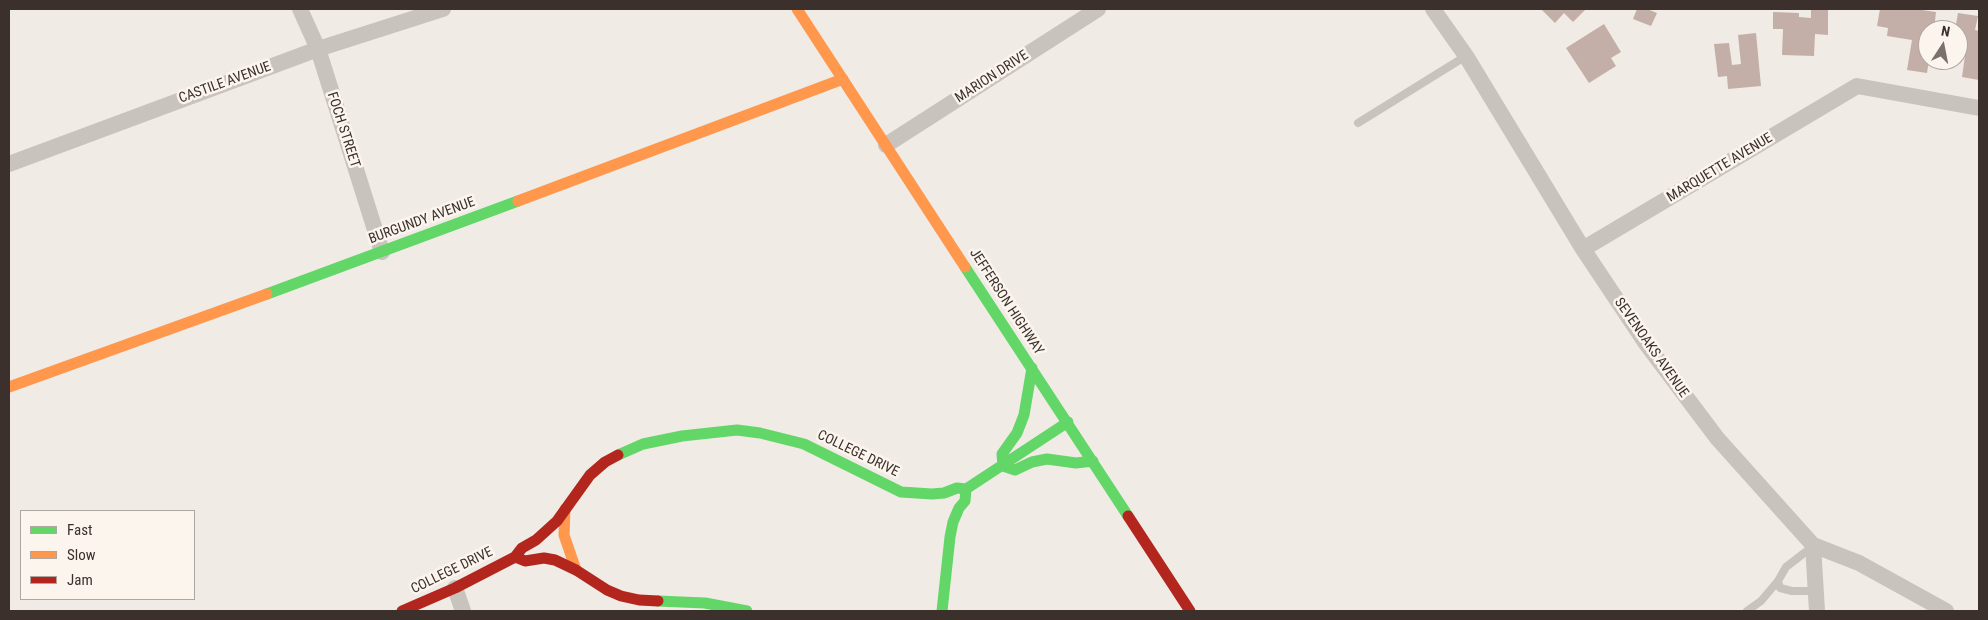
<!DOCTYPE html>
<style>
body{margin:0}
#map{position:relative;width:1988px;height:620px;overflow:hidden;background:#f0ebe5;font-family:"Roboto Condensed",sans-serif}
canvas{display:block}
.frame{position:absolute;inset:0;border:10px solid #3b302b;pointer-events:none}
.legend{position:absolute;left:20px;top:510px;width:175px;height:90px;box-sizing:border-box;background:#fbf5ee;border:1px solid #aea6a0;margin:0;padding:6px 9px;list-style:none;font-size:15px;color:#3b302b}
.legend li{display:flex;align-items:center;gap:10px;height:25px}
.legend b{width:25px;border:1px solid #aea6a0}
.north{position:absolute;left:1918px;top:20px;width:50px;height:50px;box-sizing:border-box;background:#fbf5ee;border:1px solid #aea6a0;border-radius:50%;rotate:11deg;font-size:14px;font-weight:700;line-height:20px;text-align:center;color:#3b302b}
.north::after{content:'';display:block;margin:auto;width:18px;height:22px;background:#7a716c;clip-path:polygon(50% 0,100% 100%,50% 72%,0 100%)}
</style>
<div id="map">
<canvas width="1988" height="620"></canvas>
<div class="frame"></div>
<ul class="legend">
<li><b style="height:6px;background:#63d668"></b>Fast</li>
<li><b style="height:6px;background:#ff974d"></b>Slow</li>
<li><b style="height:6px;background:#b3261e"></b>Jam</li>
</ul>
<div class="north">N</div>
</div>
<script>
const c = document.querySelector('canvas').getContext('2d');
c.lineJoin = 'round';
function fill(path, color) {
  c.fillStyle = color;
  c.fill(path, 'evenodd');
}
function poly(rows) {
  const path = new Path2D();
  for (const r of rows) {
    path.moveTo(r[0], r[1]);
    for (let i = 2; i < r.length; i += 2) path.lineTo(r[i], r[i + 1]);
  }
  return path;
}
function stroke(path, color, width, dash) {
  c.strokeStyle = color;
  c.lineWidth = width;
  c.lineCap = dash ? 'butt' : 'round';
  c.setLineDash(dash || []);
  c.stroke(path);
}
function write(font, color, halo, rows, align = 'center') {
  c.font = font + ' "Roboto Condensed",sans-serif';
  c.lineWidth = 5;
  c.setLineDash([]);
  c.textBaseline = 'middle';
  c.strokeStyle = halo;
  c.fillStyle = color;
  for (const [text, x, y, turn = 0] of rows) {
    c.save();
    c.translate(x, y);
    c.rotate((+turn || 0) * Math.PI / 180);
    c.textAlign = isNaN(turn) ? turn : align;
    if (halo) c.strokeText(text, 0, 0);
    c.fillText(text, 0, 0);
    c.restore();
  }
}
const building = poly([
 [1541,9,1586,9,1573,22,1564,13,1555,23],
 [1637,9,1647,9,1657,13,1651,26,1633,19],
 [1811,9,1828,9,1828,35,1815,34,1814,56,1782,55,1783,29,1773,29,1773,12,1799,13,1799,17,1811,18],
 [1880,9,1915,9,1936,12,1934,30,1928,30,1929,60,1927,73,1907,70,1912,40,1887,36,1888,28,1877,26],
 [1958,13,1978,16,1975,30,1979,31,1979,80,1962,77,1965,56,1958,55,1958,30,1955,30],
 [1604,24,1621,52,1611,58,1616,66,1589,83,1566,48],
 [1756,33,1761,86,1728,89,1727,76,1718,77,1714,44,1729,43,1732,65,1741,64,1738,35]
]);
const lane = poly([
 [1358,123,1466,56],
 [1778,581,1780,588,1792,591,1816,591],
 [1747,611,1761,601,1778,581,1786,567,1812,547]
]);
const street = poly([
 [300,9,318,49,382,252],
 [1433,9,1466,56,1583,249,1647,345,1717,438,1813,545,1859,563,1946,611],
 [886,145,1098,9],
 [9,164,318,49,443,9],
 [1583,249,1857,86,1979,108],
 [1813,545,1817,611],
 [455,588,463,611]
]);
const fast = poly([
 [965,267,1128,516],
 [267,294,518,201],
 [1032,368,1024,415,1017,433,1002,454,1003,466,1015,470,1032,462,1047,459,1076,463,1093,461],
 [618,455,643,444,682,436,737,430,760,433,804,444,901,492,932,494,944,493,957,488,966,489,1068,422],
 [658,601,705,603,747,611],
 [942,611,950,537,953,522,959,508,965,501,966,489]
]);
const slow = poly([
 [797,9,965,267],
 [518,201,843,79],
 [9,387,267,294],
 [565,509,564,535,576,570]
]);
const jam = poly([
 [1128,516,1190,611],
 [515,557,525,561,544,558,555,560,576,570,607,590,621,596,639,600,658,601],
 [402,611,455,588,515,557,522,548,536,540,557,521,590,475,605,462,618,455]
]);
const streetNames = [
 ["MARION DRIVE",992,77,-33],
 ["CASTILE AVENUE",225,83,-20],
 ["FOCH STREET",343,130,72],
 ["MARQUETTE AVENUE",1720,168,-31],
 ["BURGUNDY AVENUE",422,221,-20],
 ["JEFFERSON HIGHWAY",1006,302,57],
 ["SEVENOAKS AVENUE",1651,348,55],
 ["COLLEGE DRIVE",858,454,26],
 ["COLLEGE DRIVE",452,571,-26]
];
fill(building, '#c3afa7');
stroke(lane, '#c9c3be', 8);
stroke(street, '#c9c3be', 16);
stroke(fast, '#63d668', 11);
stroke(slow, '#ff974d', 11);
stroke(jam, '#b3261e', 11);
write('14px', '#3b302b', '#fbf5ee', streetNames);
</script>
